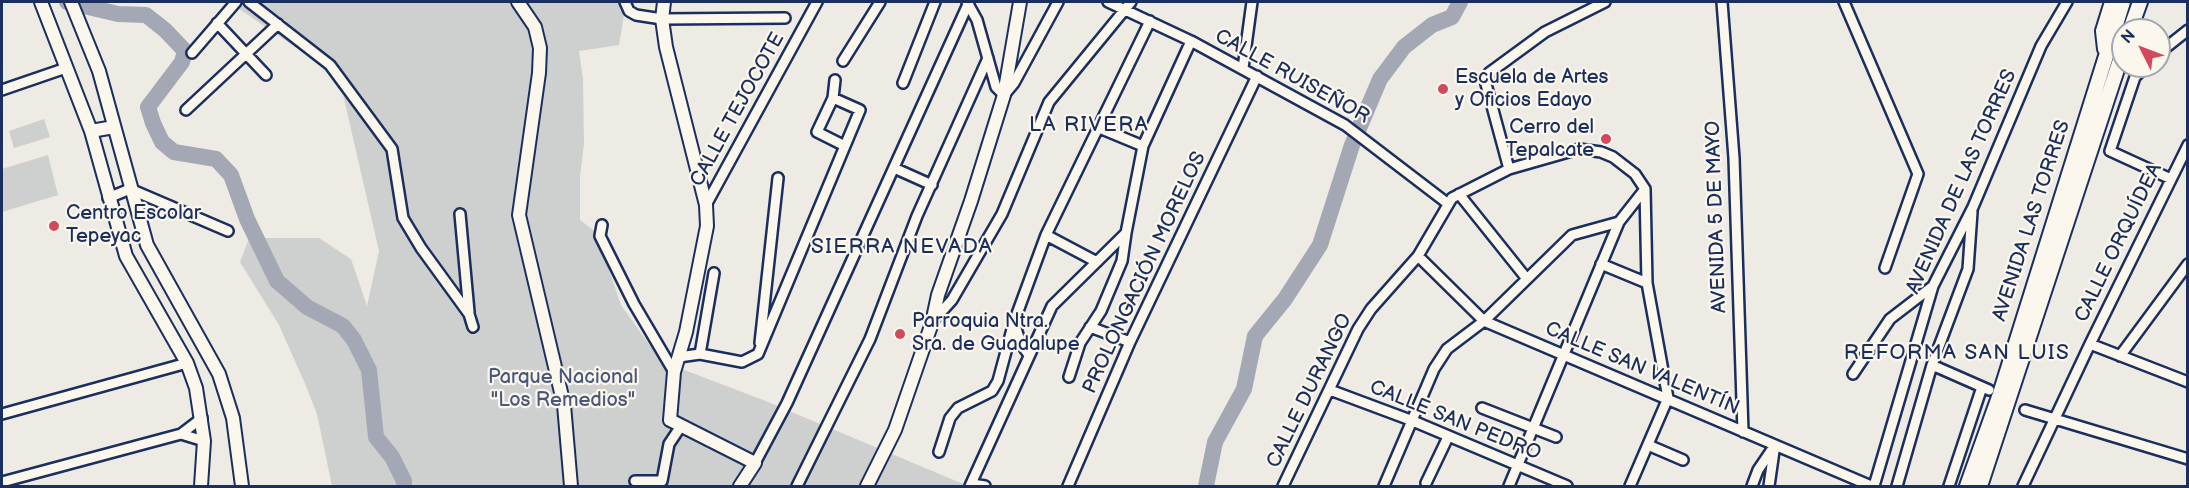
<!DOCTYPE html>
<meta charset="utf-8">
<style>
body{margin:0}
#map{position:relative;width:2189px;height:488px;overflow:hidden;background:#eeebe4;font-family:"Balsamiq Sans",sans-serif}
canvas{display:block}
.frame{position:absolute;inset:0;border:3px solid #1b2f5e;pointer-events:none}
.north{position:absolute;left:2111px;top:18px;width:60px;height:60px;box-sizing:border-box;background:#fbf7ec;border:2px solid #a1a7b3;border-radius:50%;rotate:312deg;font-size:16px;font-weight:700;line-height:24px;text-align:center;color:#1b2f5e}
.north::after{content:'';display:block;margin:auto;width:21px;height:27px;background:#d1495b;clip-path:polygon(50% 0,100% 100%,50% 72%,0 100%)}
</style>
<div id="map">
<canvas width="2189" height="488"></canvas>
<div class="frame"></div>
<div class="north">N</div>
</div>
<script>
const c = document.querySelector('canvas').getContext('2d');
c.lineJoin = 'round';
function fill(path, color) {
  c.fillStyle = color;
  c.fill(path, 'evenodd');
}
function poly(rows) {
  const path = new Path2D();
  for (const r of rows) {
    path.moveTo(r[0], r[1]);
    for (let i = 2; i < r.length; i += 2) path.lineTo(r[i], r[i + 1]);
  }
  return path;
}
function stroke(path, color, width, dash) {
  c.strokeStyle = color;
  c.lineWidth = width;
  c.lineCap = dash ? 'butt' : 'round';
  c.setLineDash(dash || []);
  c.stroke(path);
}
function write(font, color, halo, rows, align = 'center') {
  c.font = font + ' "Balsamiq Sans",sans-serif';
  c.lineWidth = 4.5;
  c.setLineDash([]);
  c.textBaseline = 'middle';
  c.strokeStyle = halo;
  c.fillStyle = color;
  for (const [text, x, y, turn = 0] of rows) {
    c.save();
    c.translate(x, y);
    c.rotate((+turn || 0) * Math.PI / 180);
    c.textAlign = isNaN(turn) ? turn : align;
    if (halo) c.strokeText(text, 0, 0);
    c.fillText(text, 0, 0);
    c.restore();
  }
}
const green = poly([
 [229,2,620,2,624,15,619,45,579,51,583,79,584,144,580,176,580,220,596,232,621,305,661,361,763,400,968,486,332,486,317,414,306,386,279,325,240,262,249,238,319,238,351,259,367,306,379,251,339,77],
 [44,119,50,137,14,148,9,131],
 [48,155,58,195,2,212,2,169]
]);
const river = poly([
 [67,2,118,14,146,15,165,30,185,51,182,62,148,107,153,123,162,142,174,152,216,159,231,175,247,219,277,281,307,307,343,326,354,340,369,370,376,437,392,457,404,481,404,486],
 [1206,486,1215,442,1244,389,1255,336,1285,299,1320,245,1352,145,1380,79,1404,47,1432,25,1452,17,1460,2]
]);
const minor = poly([
 [249,2,330,65,392,149,403,218,421,248,469,314,473,327],
 [625,2,629,11,636,15,662,19,785,18],
 [967,2,977,20,996,87,1004,95,1014,83,1058,2],
 [1108,2,1191,41,1345,125,1447,203],
 [1722,2,1734,158,1743,432],
 [1844,2,1918,174,1885,268],
 [217,23,266,75],
 [192,53,236,2],
 [2159,53,2188,30],
 [843,61,880,2],
 [2146,66,2135,77,2110,151,2171,179],
 [1243,68,1252,2],
 [835,80,833,98,817,132,845,146],
 [903,83,935,2],
 [2,90,66,68],
 [186,110,278,24],
 [1097,127,1143,146],
 [894,168,932,185],
 [1509,169,1486,84,1489,73,1545,32,1605,2],
 [1459,194,1527,279],
 [108,198,130,189,228,231],
 [706,205,817,2],
 [460,214,469,312],
 [602,225,600,236,634,304,674,372],
 [1046,235,1097,262],
 [1418,256,1484,321,1871,486],
 [1601,264,1647,283],
 [933,321,952,300,1002,214,1049,102,1131,2],
 [1014,322,1021,344,1029,355],
 [1090,327,1130,342],
 [760,343,778,178],
 [2090,344,2188,382],
 [700,354,714,273],
 [2120,356,2188,264],
 [679,357,700,354,742,362,758,354,860,110,833,98],
 [1932,365,1989,390],
 [1853,374,1890,319,1933,286],
 [1069,377,1080,343,1101,311,1122,261,1126,233],
 [1330,390,1413,421,1567,486],
 [1482,408,1556,437],
 [2025,410,2188,459],
 [2,414,187,363],
 [181,434,204,441],
 [1648,445,1683,460],
 [939,452,950,418,958,408,992,391,998,381,1014,322,1046,235,1150,21],
 [755,463,787,403,969,2],
 [635,481,662,481,669,444,681,426],
 [2,482,181,434,202,418],
 [1426,483,1448,437],
 [972,484,985,486],
 [797,486,870,339,917,216,988,58],
 [970,486,1052,306,1126,233,1143,146,1191,41],
 [1068,486,1130,342,1257,76],
 [1283,486,1358,329,1371,309,1418,256,1452,198,1509,169,1579,149,1601,152,1613,157,1635,174,1645,189],
 [1384,486,1434,369,1447,349,1484,321,1572,235,1619,222],
 [1509,486,1619,222,1645,189],
 [1630,486,1668,398,1647,283,1645,189],
 [1752,486,1758,470,1775,445],
 [1769,486,1774,451],
 [1874,486,1933,286,1973,207,2041,46,2067,2],
 [1897,486,1932,365,1968,269,1972,212],
 [1949,486,1982,387],
 [2023,486,2090,344,2188,145]
]);
const major = poly([
 [41,2,91,131,126,256,187,363,196,388,204,441,201,486],
 [71,2,99,71,147,245,219,374,233,418,242,486],
 [518,2,535,27,540,48,539,73,519,215,564,405,571,486],
 [664,2,662,19,666,47,706,205,707,226,686,332,674,372,670,420,755,463,740,486],
 [91,131,114,127],
 [867,486,895,430,932,323,938,295,971,201,1004,95,1020,2]
]);
const highway = poly([
 [2130,30,2140,2],
 [2105,49,2103,31,2112,2],
 [1967,486,2000,394,2123,2],
 [1980,486,2123,51]
]);
const markers = [
 [1443,89,6,"#d1495b"],
 [1606,139,6,"#d1495b"],
 [54,226,6,"#d1495b"],
 [900,334,6,"#d1495b"]
];
const streetNames = [
 ["CALLE RUISEÑOR",1292,77,29],
 ["CALLE TEJOCOTE",738,110,-61],
 ["AVENIDA DE LAS TORRES",1962,182,-66],
 ["AVENIDA 5 DE MAYO",1717,217,-92],
 ["AVENIDA LAS TORRES",2032,221,-72],
 ["CALLE ORQUÍDEA",2119,243,-64],
 ["PROLONGACIÓN MORELOS",1145,273,-65],
 ["CALLE SAN VALENTÍN",1642,369,23],
 ["CALLE DURANGO",1310,391,-64],
 ["CALLE SAN PEDRO",1455,421,22]
];
const poiNames = [
 ["Escuela de Artes",1455,78],
 ["y Oficios Edayo",1455,101],
 ["Cerro del",1594,128,"right"],
 ["Tepalcate",1594,151,"right"],
 ["Centro Escolar",66,214],
 ["Tepeyac",66,237],
 ["Parroquia Ntra.",912,322],
 ["Sra. de Guadalupe",912,345]
];
const parkNames = [
 ["Parque Nacional",563,378],
 ["\"Los Remedios\"",563,401]
];
const neighbourhoodNames = [
 ["LA RIVERA",1089,126],
 ["SIERRA NEVADA",902,248],
 ["REFORMA SAN LUIS",1957,354]
];
fill(green, '#cecfcf');
stroke(river, '#a3a8b4', 16);
stroke(minor, '#1b2f5e', 14);
stroke(major, '#1b2f5e', 16);
stroke(highway, '#1b2f5e', 18);
stroke(minor, '#fbf7ec', 9);
stroke(major, '#fbf7ec', 12);
stroke(highway, '#fbf7ec', 14);
for (const [x, y, r, color] of markers) {
  const dot = new Path2D();
  dot.arc(x, y, r, 0, 2 * Math.PI);
  c.fillStyle = color;
  c.fill(dot);
  stroke(dot, '#fbf7ec', 2);
}
write('20px', '#1b2f5e', '#fbf7ec', streetNames);
write('20px', '#1b2f5e', '#fbf7ec', poiNames, 'left');
write('20px', '#48577a', '#fbf7ec', parkNames);
c.letterSpacing = '1.5px';
write('21px', '#1b2f5e', '#fbf7ec', neighbourhoodNames);
c.letterSpacing = '0px';
</script>
